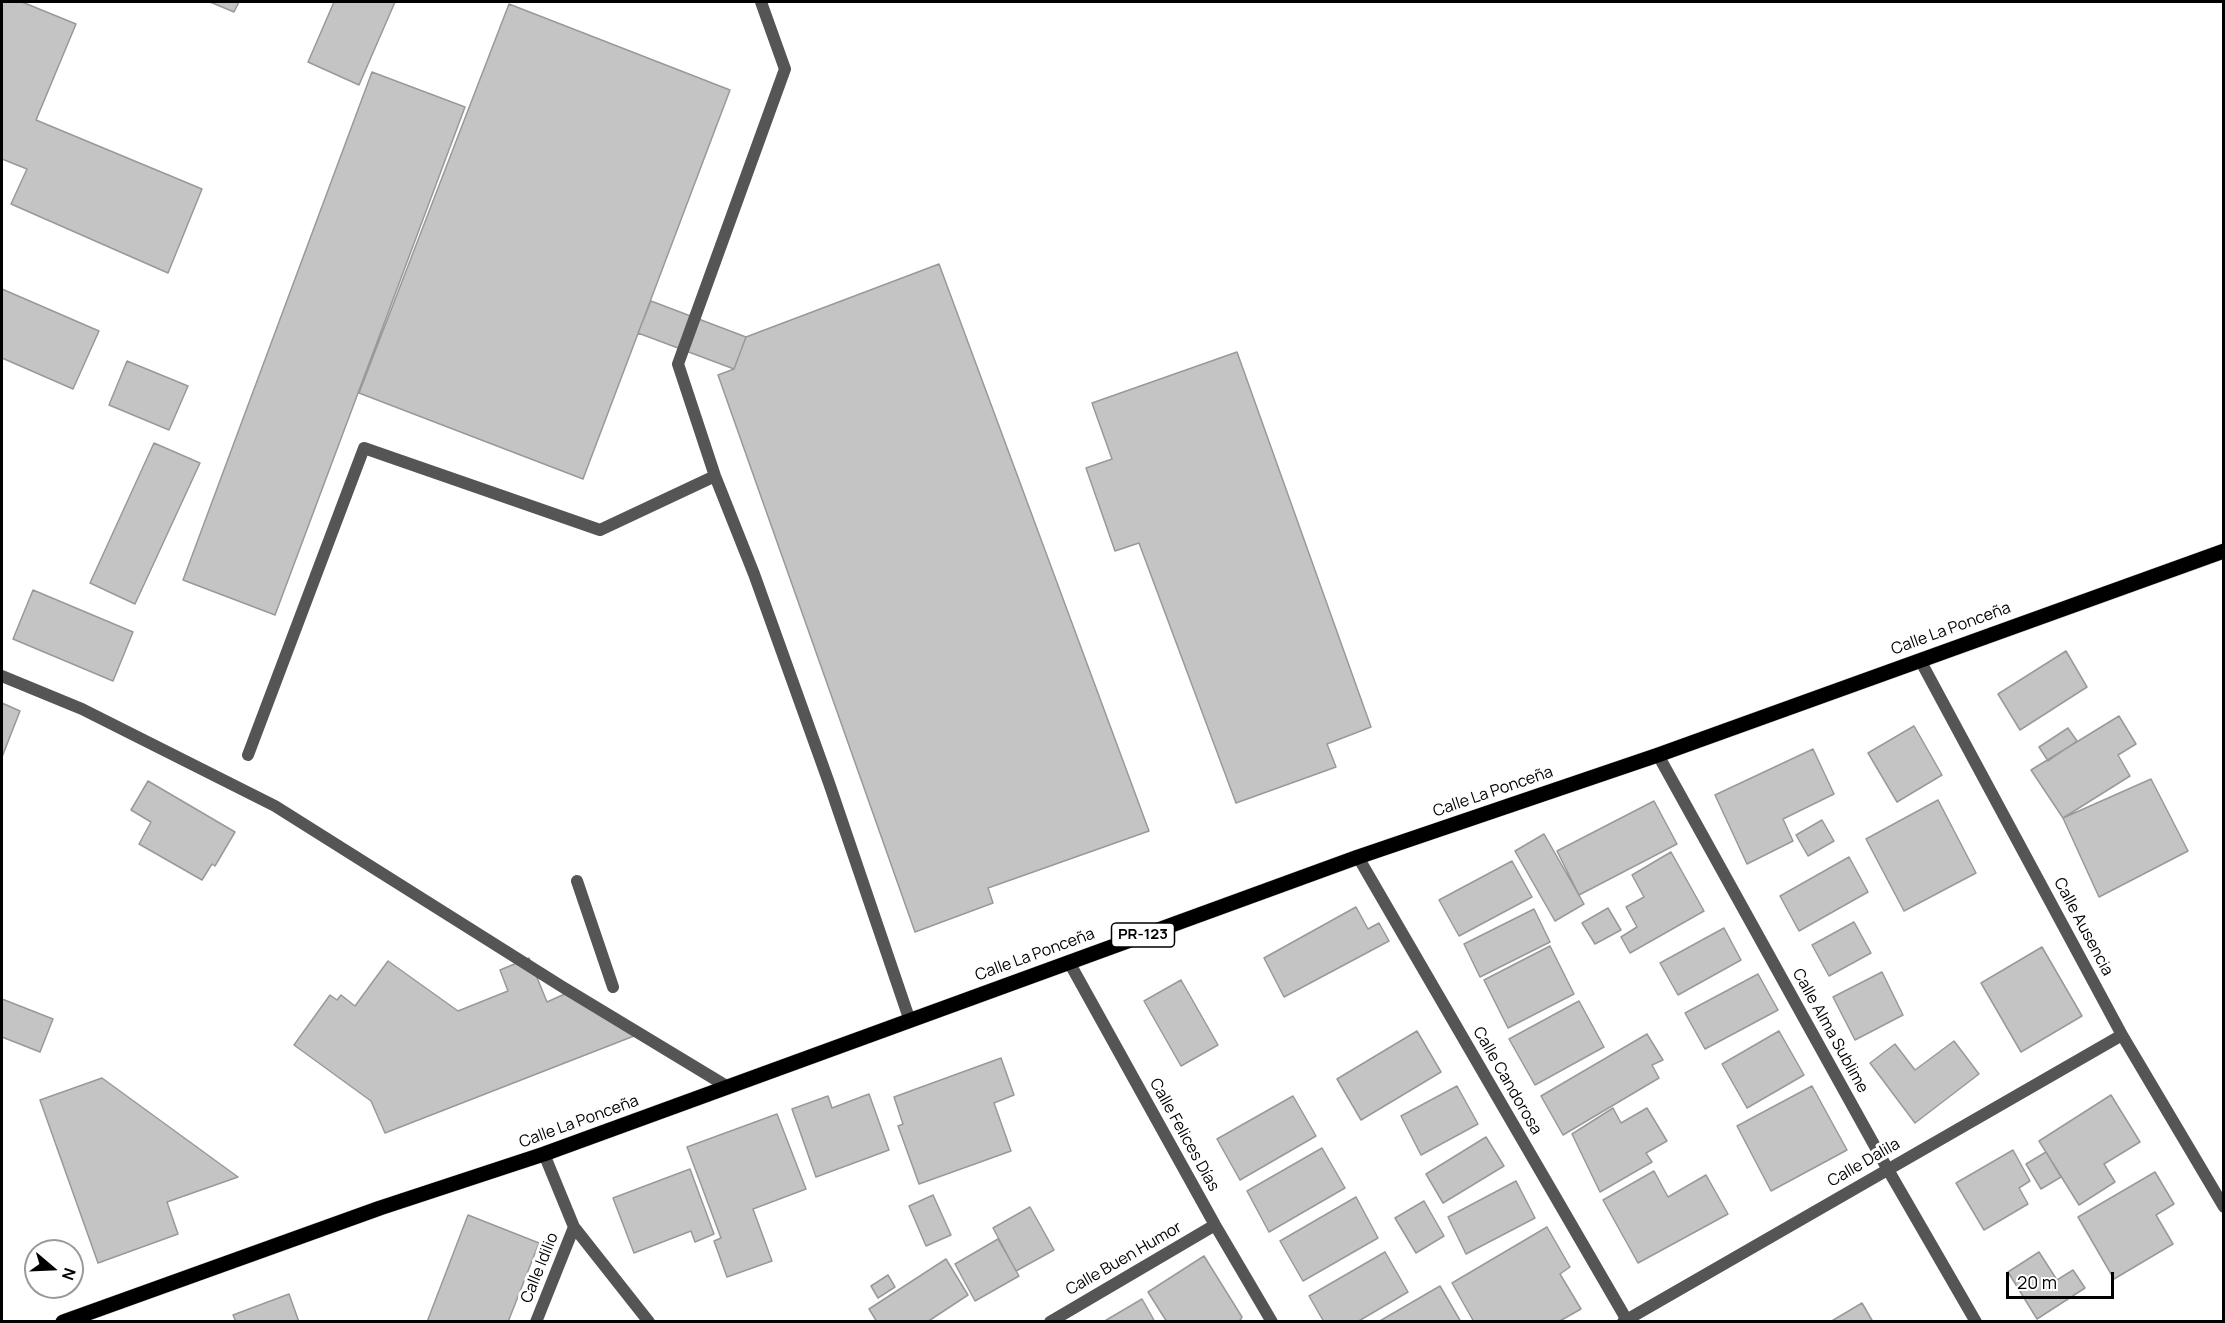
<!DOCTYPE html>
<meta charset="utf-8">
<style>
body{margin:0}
#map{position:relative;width:2225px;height:1323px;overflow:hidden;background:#fff;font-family:Manrope,sans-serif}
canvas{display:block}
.frame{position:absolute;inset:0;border:3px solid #000;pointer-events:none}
.north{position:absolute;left:24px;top:1239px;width:60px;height:60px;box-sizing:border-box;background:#fff;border:2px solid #999;border-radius:50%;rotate:109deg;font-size:16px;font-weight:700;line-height:24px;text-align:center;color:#000}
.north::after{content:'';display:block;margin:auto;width:21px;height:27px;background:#000;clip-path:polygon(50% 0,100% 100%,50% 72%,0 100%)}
.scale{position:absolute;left:2006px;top:1272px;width:108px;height:27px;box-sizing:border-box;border:3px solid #000;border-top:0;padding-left:8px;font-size:18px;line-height:21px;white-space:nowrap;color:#000;-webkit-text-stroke:4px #fff;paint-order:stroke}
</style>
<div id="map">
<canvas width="2225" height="1323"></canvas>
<div class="frame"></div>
<div class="north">N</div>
<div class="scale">20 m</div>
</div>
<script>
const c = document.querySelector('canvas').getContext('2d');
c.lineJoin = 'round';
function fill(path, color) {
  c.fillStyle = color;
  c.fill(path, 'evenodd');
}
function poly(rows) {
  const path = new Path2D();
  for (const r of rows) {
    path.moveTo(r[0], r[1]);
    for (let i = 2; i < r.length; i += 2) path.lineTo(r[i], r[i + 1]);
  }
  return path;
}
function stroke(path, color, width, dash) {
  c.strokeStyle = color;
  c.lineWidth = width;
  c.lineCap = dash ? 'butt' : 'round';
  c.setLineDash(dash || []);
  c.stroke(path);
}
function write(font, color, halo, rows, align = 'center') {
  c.font = font + ' Manrope,sans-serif';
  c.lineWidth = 6;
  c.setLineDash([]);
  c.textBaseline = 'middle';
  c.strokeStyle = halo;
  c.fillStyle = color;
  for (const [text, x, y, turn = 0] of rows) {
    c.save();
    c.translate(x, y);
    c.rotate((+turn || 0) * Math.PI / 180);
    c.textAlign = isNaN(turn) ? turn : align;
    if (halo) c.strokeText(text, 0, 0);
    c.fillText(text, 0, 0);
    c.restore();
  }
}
const building = poly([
 [2,2,22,2,76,24,36,120,202,189,168,273,11,204,27,169,2,159,2,2],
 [210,2,239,2,234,12,210,2],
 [334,2,395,2,359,85,308,62,334,2],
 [509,4,730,90,583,479,359,393,509,4],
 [372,72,465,107,275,615,183,580,372,72],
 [939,264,1149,831,988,888,993,903,915,932,718,375,734,369,746,337,939,264],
 [2,289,99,331,73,389,2,358,2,289],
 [651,301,746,337,734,369,638,333,651,301],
 [1237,352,1371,727,1327,744,1336,767,1236,803,1139,543,1115,551,1086,468,1112,459,1092,403,1237,352],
 [127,361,188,386,169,430,109,405,127,361],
 [154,443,200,463,135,604,90,583,154,443],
 [33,590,133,632,113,681,13,639,33,590],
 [2066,651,2087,687,2020,730,1998,694,2066,651],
 [2,703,20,711,2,757,2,703],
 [2119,716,2136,744,2118,755,2130,776,2063,818,2031,770,2119,716],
 [1914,726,1942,775,1897,802,1868,753,1914,726],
 [2068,728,2077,741,2048,761,2039,747,2068,728],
 [1813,749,1834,794,1783,819,1793,841,1747,864,1715,795,1813,749],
 [2151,779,2188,851,2099,897,2063,818,2151,779],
 [148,781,235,832,215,866,212,864,202,880,139,844,151,822,131,810,148,781],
 [1938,800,1976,873,1904,911,1866,839,1938,800],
 [1654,801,1677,844,1579,895,1557,851,1654,801],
 [1822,820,1834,841,1808,856,1796,835,1822,820],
 [1544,834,1584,904,1555,921,1515,851,1544,834],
 [1671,852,1704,911,1630,953,1621,937,1637,927,1626,907,1644,897,1632,875,1671,852],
 [1849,857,1868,892,1799,931,1780,896,1849,857],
 [1512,861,1532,897,1459,936,1439,900,1512,861],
 [1356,907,1368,929,1379,923,1389,941,1284,997,1264,958,1356,907],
 [1608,908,1621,930,1595,944,1582,923,1608,908],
 [1534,909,1550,942,1480,977,1464,944,1534,909],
 [1854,922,1871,953,1829,976,1812,945,1854,922],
 [1724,928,1741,960,1678,995,1660,963,1724,928],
 [1550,946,1574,994,1508,1028,1484,980,1550,946],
 [2042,947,2082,1016,2021,1052,1981,983,2042,947],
 [529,958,547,1002,567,993,634,1036,385,1133,371,1101,294,1045,330,995,337,1000,341,995,355,1006,388,961,458,1011,508,991,500,970,529,958],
 [1882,972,1903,1015,1855,1040,1833,997,1882,972],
 [1758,974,1778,1010,1705,1049,1685,1013,1758,974],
 [1181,980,1218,1045,1181,1066,1144,1001,1181,980],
 [2,999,53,1019,40,1052,2,1037,2,999],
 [1579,1001,1604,1047,1535,1085,1509,1039,1579,1001],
 [1417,1031,1441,1072,1361,1120,1337,1079,1417,1031],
 [1779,1031,1804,1075,1747,1108,1722,1064,1779,1031],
 [1647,1034,1663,1060,1652,1065,1659,1078,1563,1135,1541,1096,1647,1034],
 [1954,1041,1979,1074,1915,1123,1870,1063,1895,1044,1915,1070,1954,1041],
 [1001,1058,1014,1095,994,1103,1011,1151,919,1184,898,1126,903,1124,894,1097,1001,1058],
 [102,1078,238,1177,167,1202,178,1234,98,1263,40,1100,102,1078],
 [1457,1086,1478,1124,1421,1155,1401,1116,1457,1086],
 [1812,1086,1847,1150,1771,1191,1737,1126,1812,1086],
 [869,1094,889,1150,816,1177,792,1109,828,1096,832,1108,869,1094],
 [2111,1095,2140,1142,2104,1164,2115,1182,2079,1205,2039,1141,2111,1095],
 [1293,1096,1316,1136,1240,1180,1217,1139,1293,1096],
 [1613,1108,1621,1123,1647,1108,1667,1141,1646,1153,1652,1162,1600,1192,1572,1134,1613,1108],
 [777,1114,806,1189,753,1209,772,1261,727,1277,714,1241,721,1238,687,1147,777,1114],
 [1486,1137,1504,1166,1443,1203,1426,1174,1486,1137],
 [1322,1148,1345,1188,1269,1232,1247,1191,1322,1148],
 [2013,1150,2030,1181,2019,1188,2028,1204,1984,1230,1956,1183,2013,1150],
 [2046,1152,2061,1177,2041,1189,2026,1164,2046,1152],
 [690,1169,714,1234,695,1242,691,1231,634,1253,613,1198,690,1169],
 [1654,1171,1668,1197,1706,1175,1728,1214,1638,1263,1603,1200,1654,1171],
 [2155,1172,2174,1204,2156,1215,2173,1244,2114,1279,2078,1217,2155,1172],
 [1516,1181,1535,1218,1466,1254,1448,1217,1516,1181],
 [933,1195,951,1235,926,1246,909,1206,933,1195],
 [1356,1197,1378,1238,1303,1281,1280,1241,1356,1197],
 [1424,1201,1444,1236,1416,1253,1395,1218,1424,1201],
 [1030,1207,1054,1250,1016,1271,993,1228,1030,1207],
 [468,1215,539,1243,508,1322,427,1322,468,1215],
 [1547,1227,1570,1267,1560,1274,1581,1309,1558,1322,1474,1322,1452,1283,1547,1227],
 [998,1239,1019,1276,975,1301,955,1264,998,1239],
 [1385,1252,1408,1292,1357,1322,1324,1322,1309,1296,1385,1252],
 [2039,1252,2057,1280,2073,1270,2085,1288,2037,1319,2008,1272,2039,1252],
 [1204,1256,1242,1317,1239,1322,1167,1322,1148,1292,1204,1256],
 [946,1259,968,1295,927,1322,877,1322,869,1309,946,1259],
 [888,1275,895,1287,878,1298,871,1286,888,1275],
 [1440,1286,1461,1322,1378,1322,1440,1286],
 [289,1294,299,1322,236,1322,233,1315,289,1294],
 [1142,1299,1155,1322,1103,1322,1142,1299],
 [1862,1303,1873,1322,1830,1322,1862,1303]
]);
const lane = poly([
 [761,2,785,69,678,364,715,476,754,574,829,783,910,1021],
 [248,755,364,448,600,530,715,476],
 [577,881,613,987]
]);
const street = poly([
 [1920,660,2122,1035,2224,1207],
 [2,676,82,709,275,806,561,986,728,1087],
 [1658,755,1887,1168,1976,1322],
 [1358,857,1628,1322],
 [1069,962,1215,1225,1272,1322],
 [544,1154,574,1227,649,1322],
 [536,1322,574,1227],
 [1050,1322,1215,1225],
 [1623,1322,2122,1035]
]);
const primary = poly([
 [63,1322,380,1208,544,1154,1358,857,1658,755,2224,551]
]);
const shields = [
 [1143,935,63]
];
const shieldNames = [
 ["PR-123",1143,935]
];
const streetNames = [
 ["Calle La Ponceña",1951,629,-20],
 ["Calle La Ponceña",1493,792,-19],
 ["Calle Ausencia",2083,927,62],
 ["Calle La Ponceña",1035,955,-20],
 ["Calle Alma Sublime",1830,1031,61],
 ["Calle Candorosa",1507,1081,60],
 ["Calle La Ponceña",579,1122,-20],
 ["Calle Felices Días",1184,1135,61],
 ["Calle Dalila",1864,1163,-30],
 ["Calle Buen Humor",1124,1259,-30],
 ["Calle Idilio",540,1268,-68]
];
fill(building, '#c4c4c4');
stroke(building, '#999', 1.5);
stroke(primary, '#dbdbdb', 16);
stroke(lane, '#555', 12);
stroke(street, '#555', 12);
stroke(primary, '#000', 15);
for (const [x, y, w] of shields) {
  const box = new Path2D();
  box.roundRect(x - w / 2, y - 12, w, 24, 4.5);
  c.fillStyle = '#fff';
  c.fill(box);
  stroke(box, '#000', 1.5);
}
write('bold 15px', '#000', null, shieldNames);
write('16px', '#000', '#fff', streetNames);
</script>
